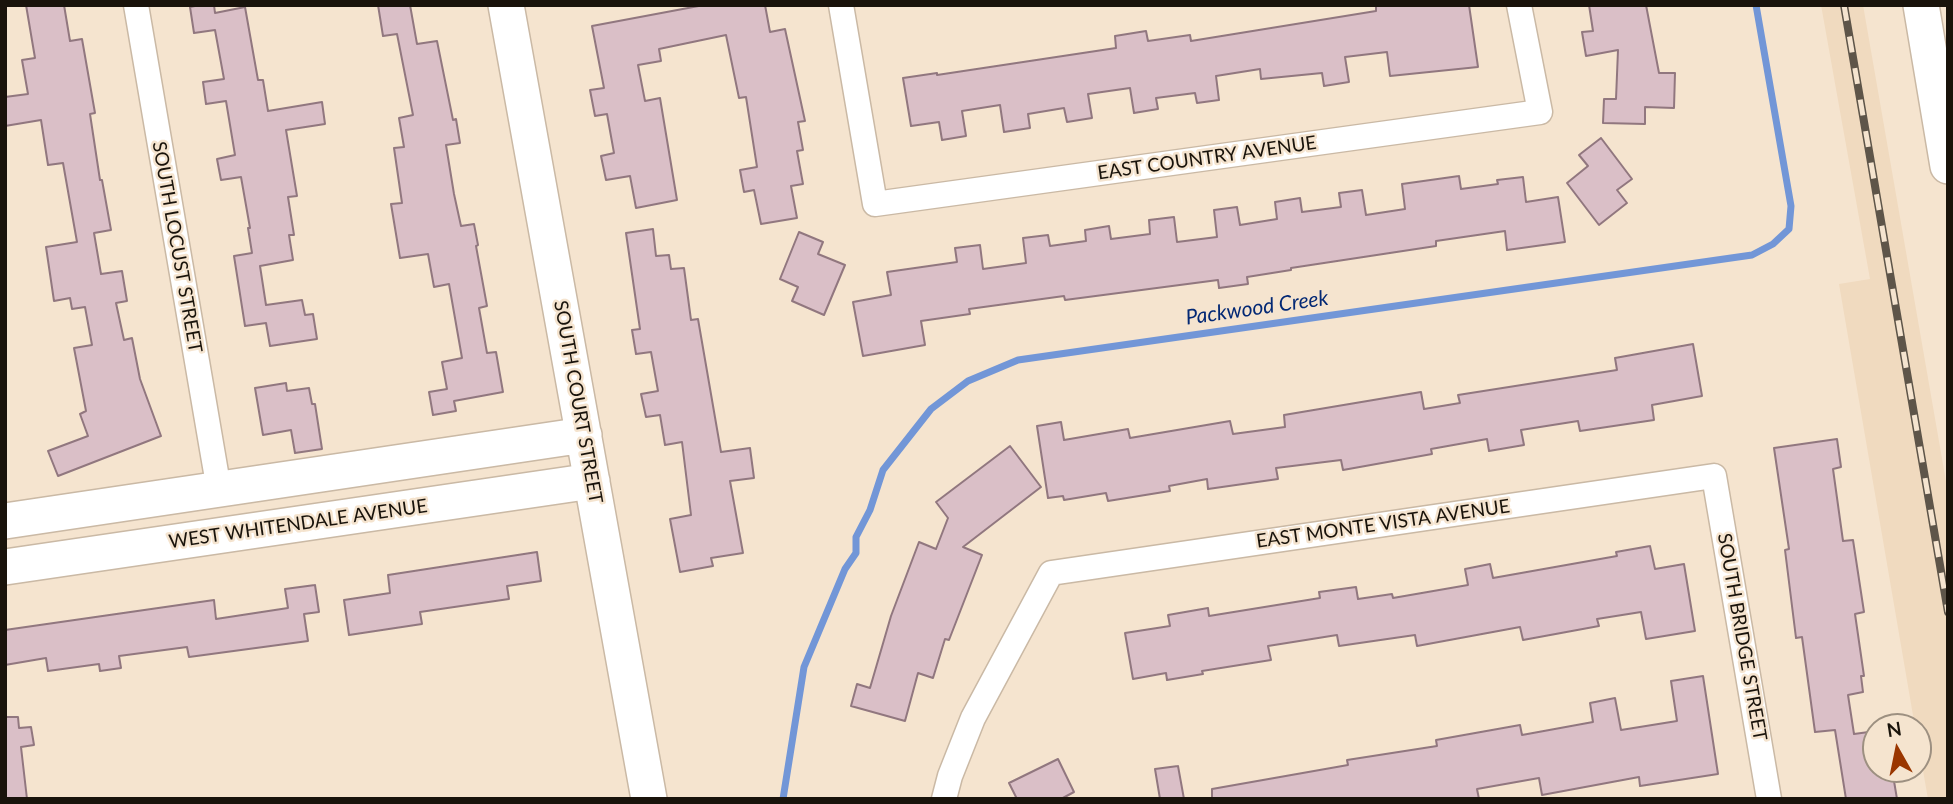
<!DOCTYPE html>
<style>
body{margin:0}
#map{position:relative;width:1953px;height:804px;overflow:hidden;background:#f5e4cf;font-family:Lato,sans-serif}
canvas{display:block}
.frame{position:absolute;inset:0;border:7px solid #19130b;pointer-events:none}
.north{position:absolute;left:1862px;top:713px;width:70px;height:70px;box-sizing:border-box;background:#f5e4cf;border:2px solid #9d9081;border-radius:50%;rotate:351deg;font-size:19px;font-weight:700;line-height:28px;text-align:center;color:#19130b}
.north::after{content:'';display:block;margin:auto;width:24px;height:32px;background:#9a3600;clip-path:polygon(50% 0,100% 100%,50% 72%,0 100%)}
</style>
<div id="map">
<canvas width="1953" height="804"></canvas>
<div class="frame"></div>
<div class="north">N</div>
</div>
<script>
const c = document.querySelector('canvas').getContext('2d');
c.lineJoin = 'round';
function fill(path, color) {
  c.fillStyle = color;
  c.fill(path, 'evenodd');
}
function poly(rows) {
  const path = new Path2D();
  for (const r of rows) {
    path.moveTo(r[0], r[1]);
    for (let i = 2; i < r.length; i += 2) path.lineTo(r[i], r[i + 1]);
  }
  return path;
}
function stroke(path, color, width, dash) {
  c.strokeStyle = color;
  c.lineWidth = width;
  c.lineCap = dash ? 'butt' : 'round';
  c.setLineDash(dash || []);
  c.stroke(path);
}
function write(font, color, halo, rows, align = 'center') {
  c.font = font + ' Lato,sans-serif';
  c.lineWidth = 5;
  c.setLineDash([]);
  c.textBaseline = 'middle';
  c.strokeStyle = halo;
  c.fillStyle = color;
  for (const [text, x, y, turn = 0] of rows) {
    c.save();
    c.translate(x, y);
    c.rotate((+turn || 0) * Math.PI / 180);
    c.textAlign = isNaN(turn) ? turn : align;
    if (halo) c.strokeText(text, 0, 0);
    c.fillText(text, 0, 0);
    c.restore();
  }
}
const built = poly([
 [1821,5,1863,5,1948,493,1948,799,1928,799,1918,742,1918,727,1915,727,1839,284,1870,279]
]);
const stream = poly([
 [783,799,804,667,845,569,856,553,856,537,870,510,883,470,931,409,968,381,1018,360,1752,255,1773,244,1789,229,1791,206,1756,5]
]);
const building = poly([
 [26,5,64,5,70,41,82,39,95,113,90,114,100,180,102,180,111,230,94,233,101,274,122,271,127,301,116,303,124,340,132,338,140,379,161,436,58,476,48,451,88,436,80,414,86,411,74,348,92,345,85,307,72,309,70,298,54,301,46,247,77,242,63,163,48,165,41,120,5,126,5,97,28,94,22,60,35,58,26,5],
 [200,5,214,5,215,13,245,7,258,80,263,80,268,111,322,102,325,124,286,130,297,196,288,197,294,235,289,235,293,260,260,266,266,305,302,300,305,315,313,314,317,339,270,346,266,323,245,326,234,256,252,253,248,228,250,228,241,177,221,180,217,159,235,155,226,101,206,104,203,82,224,79,215,30,194,33,190,7,200,5],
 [378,5,410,5,417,44,437,41,453,120,456,119,460,143,446,145,454,194,461,226,474,224,478,245,476,246,487,306,479,308,487,353,496,352,503,392,454,401,456,411,433,415,429,392,447,389,442,362,462,358,449,284,434,287,428,254,400,258,391,204,402,203,394,148,404,147,399,118,413,115,397,34,383,36,378,5],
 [704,5,765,5,770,32,785,29,805,121,798,122,803,150,797,151,803,184,791,186,797,218,761,224,754,190,744,192,740,170,757,167,746,97,739,98,726,35,659,49,661,61,638,65,645,101,660,98,677,200,636,208,630,176,606,180,601,156,614,153,607,114,595,116,590,90,604,88,592,26,704,5],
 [1376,5,1469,5,1478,67,1390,76,1387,52,1345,57,1349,82,1324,86,1322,73,1261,79,1260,69,1216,76,1219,100,1197,103,1195,93,1156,98,1158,109,1134,113,1130,88,1088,94,1092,118,1067,122,1064,108,1028,114,1030,128,1004,132,1000,105,962,111,966,136,942,140,939,122,911,126,903,78,937,73,937,75,1116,48,1115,36,1146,31,1148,41,1190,35,1191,41,1376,11,1376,5],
 [1589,5,1646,5,1659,73,1675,73,1674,108,1645,107,1645,124,1603,123,1604,99,1616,99,1618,50,1586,56,1582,32,1593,31,1589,5],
 [1601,138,1632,179,1617,190,1627,203,1599,225,1567,183,1588,166,1579,155,1601,138],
 [1459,176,1461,189,1498,184,1497,180,1523,177,1526,202,1558,197,1565,242,1507,250,1505,231,1436,241,1436,246,1291,268,1291,270,1247,277,1248,284,1219,288,1218,280,1065,300,1064,296,969,309,970,314,921,321,925,345,863,356,853,302,891,295,887,272,957,262,955,248,980,245,983,269,1026,263,1023,238,1048,235,1050,246,1086,241,1085,230,1109,226,1111,239,1150,234,1149,220,1174,217,1177,242,1217,237,1214,210,1237,207,1240,225,1277,219,1275,202,1300,198,1302,212,1341,207,1339,193,1362,190,1366,215,1405,209,1402,184,1459,176],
 [653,229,656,256,669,255,671,269,684,268,691,320,698,319,721,452,750,448,754,478,730,481,743,553,711,558,713,566,680,572,670,519,691,515,682,442,665,445,660,415,646,417,641,394,658,391,651,352,636,354,632,330,640,329,626,233,653,229],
 [799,232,823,242,818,254,845,265,824,315,792,301,798,287,780,279,799,232],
 [1693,344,1702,396,1652,405,1654,420,1580,431,1578,421,1521,430,1524,445,1489,451,1487,439,1431,449,1432,454,1343,470,1341,460,1276,468,1278,479,1208,489,1207,479,1169,486,1170,491,1108,501,1106,493,1064,500,1063,496,1048,498,1037,426,1061,422,1064,440,1128,429,1130,438,1230,421,1233,434,1285,427,1284,415,1421,392,1424,409,1460,403,1458,395,1617,370,1615,358,1693,344],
 [286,383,287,391,309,388,312,404,315,404,322,449,295,453,291,430,263,435,255,388,286,383],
 [1837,439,1841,467,1833,469,1843,541,1853,540,1864,612,1855,614,1864,676,1861,676,1863,692,1848,695,1854,734,1876,731,1876,769,1892,769,1897,799,1846,799,1835,730,1815,732,1802,637,1796,638,1785,550,1789,549,1774,448,1837,439],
 [1010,446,1041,487,963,547,982,555,949,640,945,639,933,678,918,673,905,721,851,706,857,684,870,688,891,616,919,542,936,549,948,518,936,502,1010,446],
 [1650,546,1655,569,1684,564,1695,631,1646,639,1641,612,1597,619,1599,626,1523,640,1520,627,1417,646,1415,635,1339,646,1337,635,1268,646,1271,660,1202,671,1203,674,1167,680,1166,673,1133,679,1125,633,1170,626,1168,615,1208,608,1209,616,1320,598,1319,592,1356,587,1358,599,1392,594,1393,598,1468,585,1465,569,1490,564,1493,578,1617,556,1616,552,1650,546],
 [537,552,541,581,507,586,509,599,420,612,422,624,349,635,344,600,390,593,388,575,537,552],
 [315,585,319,612,304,614,308,641,189,657,187,647,119,656,121,668,100,671,99,664,48,671,46,658,5,665,5,630,214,600,216,619,288,608,285,589,315,585],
 [1703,676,1718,774,1640,786,1639,777,1542,795,1539,778,1477,789,1479,799,1212,799,1212,789,1348,765,1347,760,1437,746,1436,740,1520,725,1522,735,1593,722,1590,703,1615,698,1621,730,1677,721,1671,681,1703,676],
 [5,717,18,717,19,728,31,727,34,745,21,747,27,799,5,799,5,717],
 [1058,759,1074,792,1061,799,1017,799,1009,783,1058,759],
 [1178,766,1184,799,1160,799,1155,769,1178,766]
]);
const street = poly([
 [136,5,219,490],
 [841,5,875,204,1540,112,1519,5],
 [944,799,950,776,973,718,1051,573,1714,476,1769,799]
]);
const secondary = poly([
 [506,5,649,799],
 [1921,5,1948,166],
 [5,521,584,435],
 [5,567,592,481]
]);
const rail = poly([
 [1844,5,1948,612]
]);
const streetNames = [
 ["EAST COUNTRY AVENUE",1207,158,-8],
 ["SOUTH LOCUST STREET",177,247,80],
 ["SOUTH COURT STREET",578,402,80],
 ["WEST WHITENDALE AVENUE",298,524,-8],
 ["EAST MONTE VISTA AVENUE",1383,524,-8],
 ["SOUTH BRIDGE STREET",1742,637,80]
];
const waterNames = [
 ["Packwood Creek",1257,308,-8]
];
fill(built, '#f0dabf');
stroke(stream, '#7296d7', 7);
fill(building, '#dabfc7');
stroke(building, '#91777f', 2);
stroke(street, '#cab9a5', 27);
stroke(secondary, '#cab9a5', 38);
stroke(street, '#fff', 24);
stroke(secondary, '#fff', 35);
stroke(rail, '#5e5549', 8);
stroke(rail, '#f5e4cf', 5, [16]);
write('19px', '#19130b', '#f5e4cf', streetNames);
write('italic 21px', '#032874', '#f5e4cf', waterNames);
</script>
